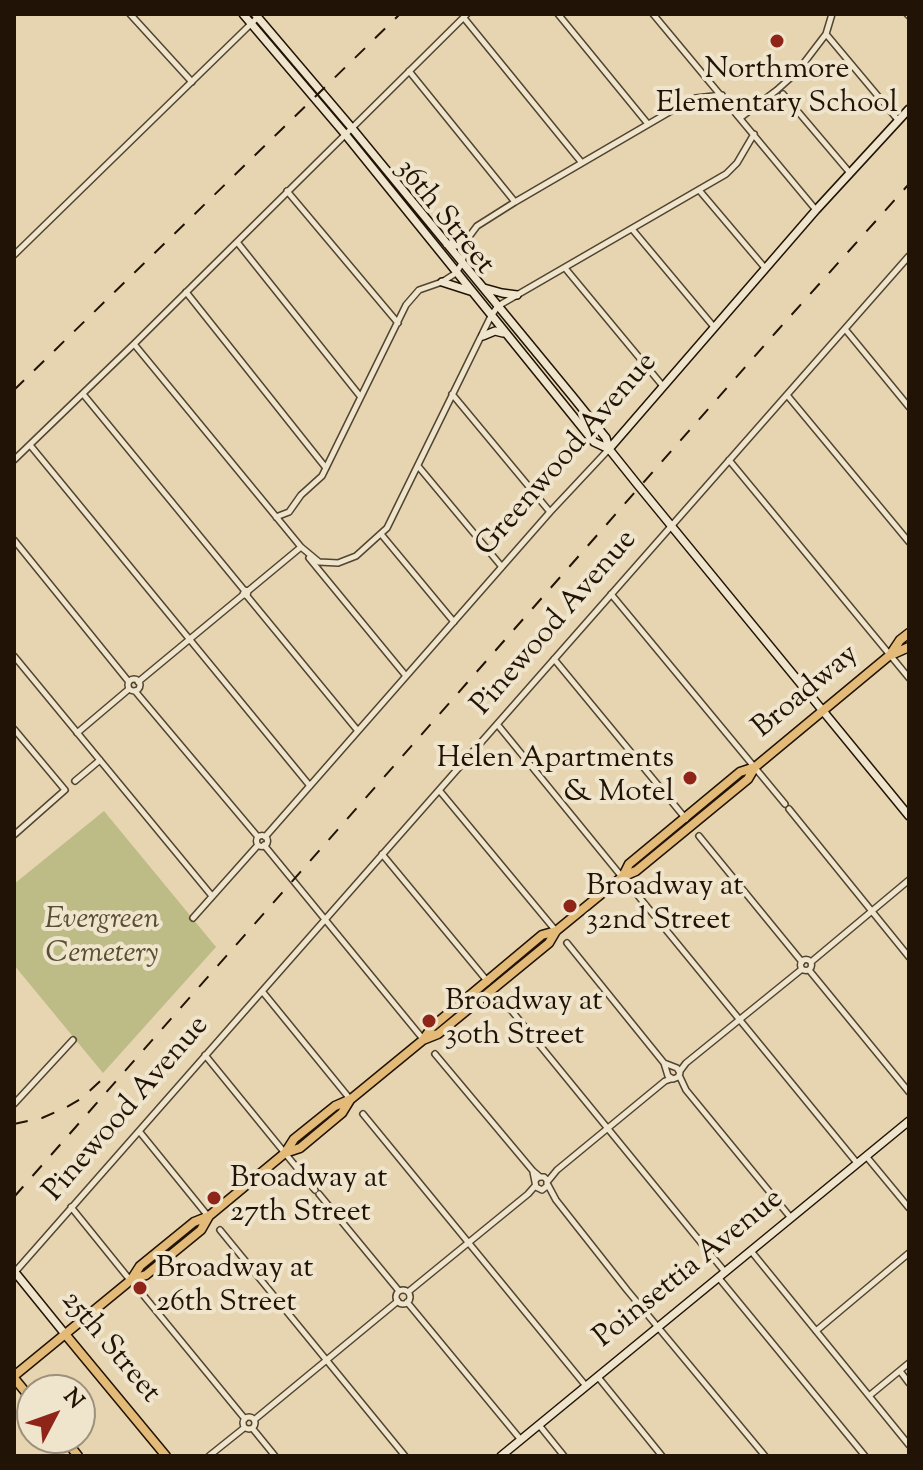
<!DOCTYPE html>
<style>
body{margin:0}
#map{position:relative;width:923px;height:1470px;overflow:hidden;background:#e6d5b0;font-family:"Sorts Mill Goudy",serif}
canvas{display:block}
.frame{position:absolute;inset:0;border:16px solid #211306;pointer-events:none}
.north{position:absolute;left:16px;top:1374px;width:80px;height:80px;box-sizing:border-box;background:#efe4cc;border:2px solid #9d907d;border-radius:50%;rotate:49deg;font-size:22px;font-weight:700;line-height:32px;text-align:center;color:#211306}
.north::after{content:'';display:block;margin:auto;width:28px;height:36px;background:#8f2418;clip-path:polygon(50% 0,100% 100%,50% 72%,0 100%)}
</style>
<div id="map">
<canvas width="923" height="1470"></canvas>
<div class="frame"></div>
<div class="north">N</div>
</div>
<script>
const c = document.querySelector('canvas').getContext('2d');
c.lineJoin = 'round';
function fill(path, color) {
  c.fillStyle = color;
  c.fill(path, 'evenodd');
}
function poly(rows) {
  const path = new Path2D();
  for (const r of rows) {
    if (r.length === 3) {
      path.moveTo(r[0] + r[2], r[1]);
      path.arc(r[0], r[1], r[2], 0, 2 * Math.PI);
      continue;
    }
    path.moveTo(r[0], r[1]);
    for (let i = 2; i < r.length; i += 2) path.lineTo(r[i], r[i + 1]);
  }
  return path;
}
function stroke(path, color, width, dash) {
  c.strokeStyle = color;
  c.lineWidth = width;
  c.lineCap = dash ? 'butt' : 'round';
  c.setLineDash(dash || []);
  c.stroke(path);
}
function write(font, color, halo, rows, align = 'center') {
  c.font = font + ' "Sorts Mill Goudy",serif';
  c.lineWidth = 8;
  c.setLineDash([]);
  c.textBaseline = 'middle';
  c.strokeStyle = halo;
  c.fillStyle = color;
  for (const [text, x, y, turn = 0] of rows) {
    c.save();
    c.translate(x, y);
    c.rotate((+turn || 0) * Math.PI / 180);
    c.textAlign = isNaN(turn) ? turn : align;
    if (halo) c.strokeText(text, 0, 0);
    c.fillText(text, 0, 0);
    c.restore();
  }
}
const green = poly([
 [104,811,216,947,103,1073,14,965,14,884]
]);
const street = poly([
 [130,14,192,82],
 [558,14,648,124],
 [653,14,816,210],
 [907,14,909,16],
 [464,18,582,163],
 [826,34,898,120],
 [409,71,515,202],
 [783,94,850,173],
 [740,118,777,90,797,72,826,34,832,14],
 [699,190,765,268],
 [287,191,398,323],
 [632,229,714,327],
 [237,242,360,396],
 [14,255,258,17],
 [565,268,662,385],
 [186,292,326,468],
 [845,329,909,407],
 [134,344,301,547],
 [83,394,244,590],
 [452,394,550,512],
 [787,395,909,542],
 [30,445,310,786],
 [14,460,134,344,467,14],
 [729,460,909,678],
 [418,466,502,567],
 [276,517,289,512,301,495,322,476,406,305,419,290,442,282,456,273,462,263,468,238,477,226,515,202,683,104,696,98,722,95],
 [381,534,454,622],
 [14,540,129,682],
 [301,547,319,562,338,563,356,556,387,528,491,316,498,306,726,174,737,163,754,134],
 [309,558,406,676],
 [248,591,301,547],
 [611,594,785,804],
 [247,596,243,594,245,590,248,591,247,596,358,731],
 [14,656,212,896],
 [554,659,686,819],
 [134,685,6],
 [138,682,243,595],
 [135,691,258,837],
 [497,724,622,877],
 [14,729,65,790,14,835],
 [77,733,129,689],
 [75,781,100,760],
 [439,790,556,931],
 [789,809,909,957],
 [262,841,5.5],
 [699,836,802,962],
 [265,837,550,512,609,449],
 [264,845,423,1039],
 [382,854,488,982],
 [635,892,857,1163],
 [193,918,258,845],
 [567,943,664,1063,668,1076,673,1079,678,1077,680,1073,677,1068,664,1063],
 [806,965,5.5],
 [811,962,909,880],
 [809,970,909,1092],
 [262,991,350,1099],
 [502,999,725,1272],
 [435,1054,533,1171,540,1177],
 [205,1055,315,1190],
 [680,1071,686,1063,802,969],
 [679,1075,686,1090,791,1218],
 [14,1104,73,1040],
 [363,1114,586,1386],
 [139,1131,208,1216],
 [866,1156,909,1208],
 [533,1172,536,1187,542,1190,547,1186,547,1180,544,1177,538,1177,535,1181],
 [548,1181,557,1170,665,1081,671,1079],
 [548,1185,556,1200,627,1290,765,1456],
 [319,1194,399,1291],
 [71,1207,130,1280],
 [220,1230,405,1456],
 [751,1251,909,1445],
 [15,1272,909,256],
 [718,1277,865,1456],
 [403,1297,7],
 [408,1292,528,1194,535,1186],
 [144,1296,245,1419],
 [407,1302,521,1440],
 [816,1331,909,1253],
 [900,1371,909,1383],
 [598,1377,662,1456],
 [869,1396,909,1363],
 [249,1423,6],
 [254,1420,398,1301],
 [539,1425,564,1456],
 [253,1429,275,1456],
 [209,1456,244,1428]
]);
const secondary = poly([
 [243,14,345,134,594,442,609,449],
 [255,14,351,127,573,397,606,438,609,449,637,484,909,816],
 [447,244,458,245,467,242],
 [442,282,470,291],
 [484,288,502,293,517,295],
 [483,336,495,331,503,333],
 [609,449,816,210,909,109],
 [14,1271,65,1334],
 [501,1456,909,1121]
]);
const primary = poly([
 [891,655,909,647],
 [623,876,629,864,740,772,755,767],
 [423,1040,438,1034,549,943,556,931,622,877,636,871,748,779,755,767,890,655,900,640,909,633],
 [285,1153,294,1139,335,1106,351,1099,423,1040,432,1027,542,935,556,931],
 [131,1280,140,1266,194,1222,209,1216,285,1153,300,1148,342,1113,350,1100],
 [65,1334,166,1456],
 [14,1376,131,1280,146,1275,201,1230,209,1216],
 [14,1378,32,1400],
 [64,1438,78,1456]
]);
const rail = poly([
 [14,390,400,14],
 [14,1124,42,1118,67,1107,82,1098,110,1072],
 [14,1197,777,331,909,184]
]);
const markers = [
 [777,41,8,"#8f2418"],
 [690,778,8,"#8f2418"],
 [570,906,8,"#8f2418"],
 [429,1021,8,"#8f2418"],
 [214,1198,8,"#8f2418"],
 [140,1288,8,"#8f2418"]
];
const poiNames = [
 ["Northmore",777,72,"center"],
 ["Elementary School",777,106,"center"],
 ["Helen Apartments",674,761,"right"],
 ["& Motel",674,795,"right"],
 ["Broadway at",586,889],
 ["32nd Street",586,923],
 ["Broadway at",445,1004],
 ["30th Street",445,1038],
 ["Broadway at",230,1181],
 ["27th Street",230,1215],
 ["Broadway at",156,1271],
 ["26th Street",156,1305]
];
const streetNames = [
 ["36th Street",443,218,51],
 ["Greenwood Avenue",568,456,-49],
 ["Pinewood Avenue",556,624,-49],
 ["Broadway",807,693,-40],
 ["Pinewood Avenue",128,1110,-49],
 ["Poinsettia Avenue",690,1270,-39],
 ["25th Street",109,1348,50]
];
const parkNames = [
 ["Evergreen",102,922],
 ["Cemetery",102,956]
];
fill(green, '#bdbb86');
stroke(street, '#524430', 8);
stroke(secondary, '#211306', 10);
stroke(primary, '#211306', 11);
stroke(street, '#efe4cc', 5);
stroke(secondary, '#efe4cc', 7);
stroke(primary, '#e3ba78', 8);
stroke(rail, '#211306', 2, [14, 14]);
for (const [x, y, r, color] of markers) {
  const dot = new Path2D();
  dot.arc(x, y, r, 0, 2 * Math.PI);
  c.fillStyle = color;
  c.fill(dot);
  stroke(dot, '#efe4cc', 3);
}
write('30px', '#211306', '#efe4cc', poiNames, 'left');
write('30px', '#211306', '#efe4cc', streetNames);
write('italic 30px', '#584e33', '#efe4cc', parkNames);
</script>
